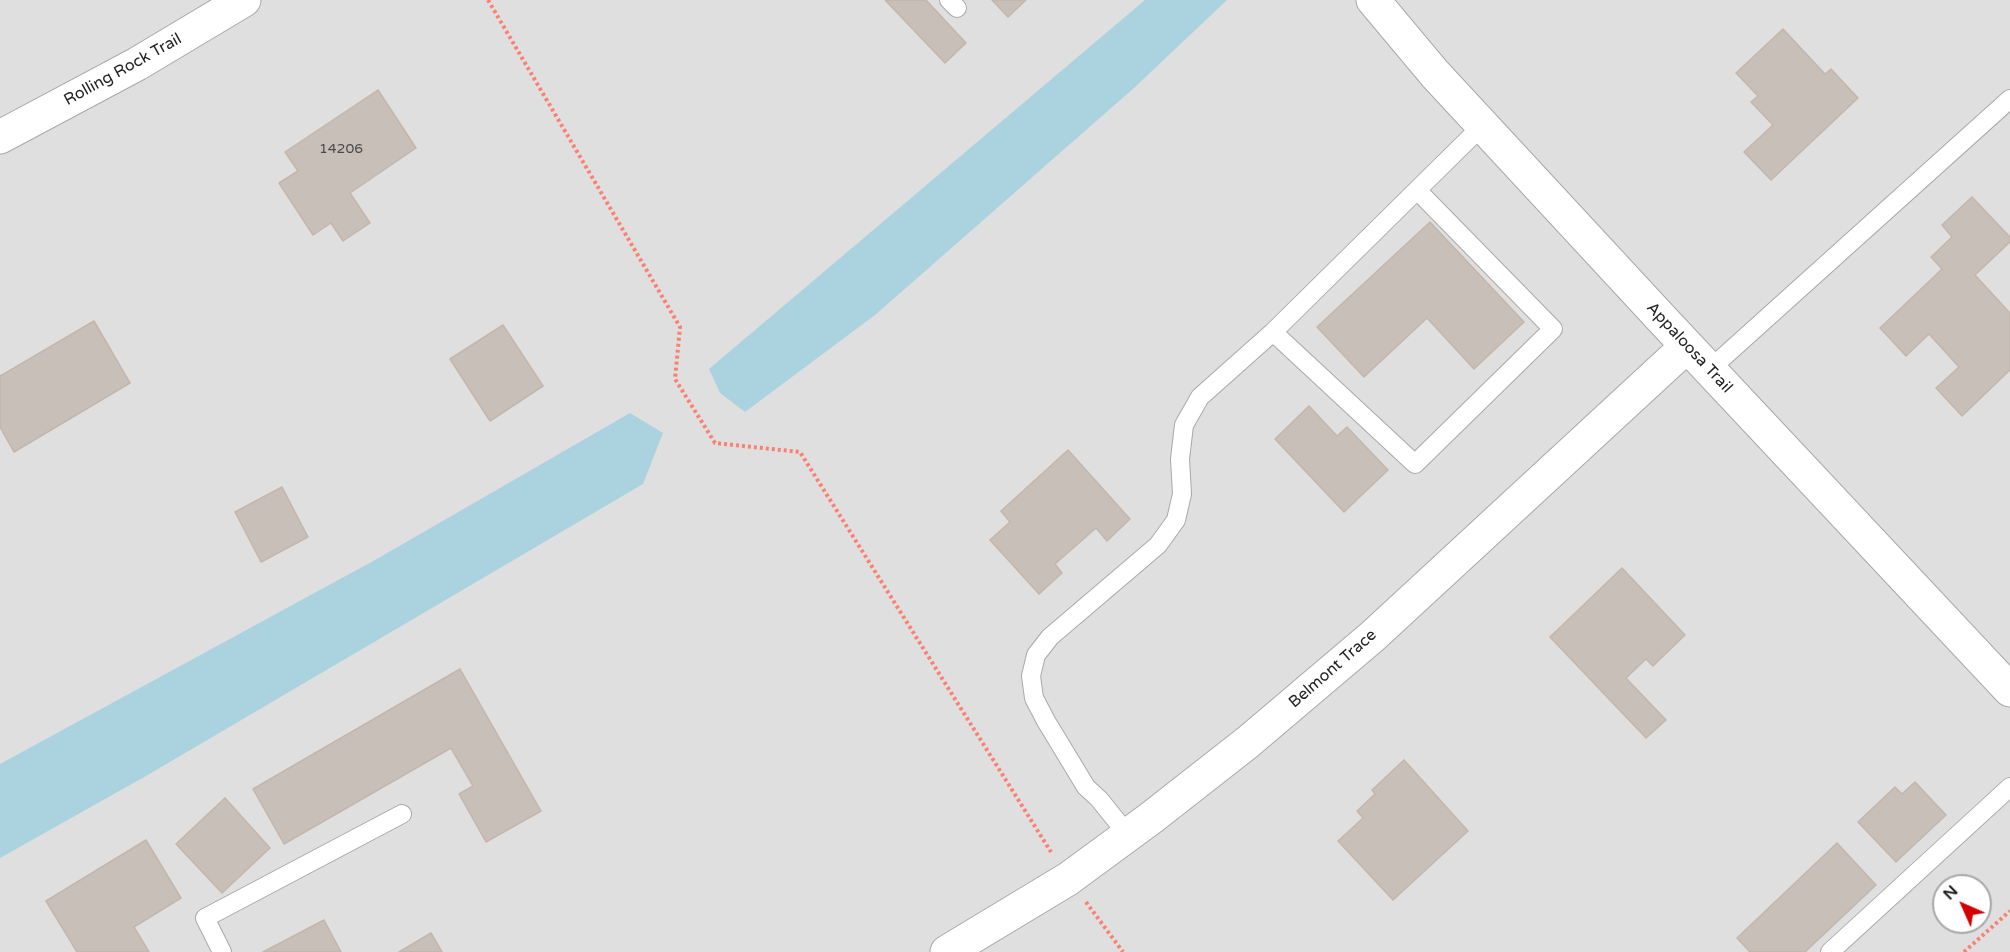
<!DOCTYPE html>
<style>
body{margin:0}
#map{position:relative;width:2010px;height:952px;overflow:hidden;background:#f2efe9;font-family:"Varela Round",sans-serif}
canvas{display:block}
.north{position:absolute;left:1932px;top:874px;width:60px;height:60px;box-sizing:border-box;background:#fff;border:2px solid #a7a7a7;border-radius:50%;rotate:315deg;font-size:16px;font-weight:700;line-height:24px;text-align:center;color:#222}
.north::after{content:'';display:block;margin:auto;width:21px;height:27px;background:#d40000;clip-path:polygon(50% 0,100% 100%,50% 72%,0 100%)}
</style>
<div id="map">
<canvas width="2010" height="952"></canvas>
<div class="north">N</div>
</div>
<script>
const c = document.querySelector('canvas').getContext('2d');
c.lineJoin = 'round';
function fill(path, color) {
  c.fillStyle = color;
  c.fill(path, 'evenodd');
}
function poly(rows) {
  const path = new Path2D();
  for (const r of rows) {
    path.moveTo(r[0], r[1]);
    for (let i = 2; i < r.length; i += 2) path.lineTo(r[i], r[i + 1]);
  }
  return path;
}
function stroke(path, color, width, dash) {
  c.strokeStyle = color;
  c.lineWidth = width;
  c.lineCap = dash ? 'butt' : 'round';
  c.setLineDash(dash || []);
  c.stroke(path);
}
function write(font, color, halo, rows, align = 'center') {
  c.font = font + ' "Varela Round",sans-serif';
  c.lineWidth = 6;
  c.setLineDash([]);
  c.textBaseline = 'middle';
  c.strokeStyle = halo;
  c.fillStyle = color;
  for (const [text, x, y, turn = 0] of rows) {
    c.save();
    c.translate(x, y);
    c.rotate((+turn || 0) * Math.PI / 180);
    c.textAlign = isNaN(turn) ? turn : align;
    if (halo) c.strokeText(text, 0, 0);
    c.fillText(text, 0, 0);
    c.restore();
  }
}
const residential = poly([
 [0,0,2010,0,2010,952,0,952],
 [1944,886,1980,886,1980,922,1944,922]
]);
const water = poly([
 [1145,0,1227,0,1134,88,875,315,745,412,720,393,709,369],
 [630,413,663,433,643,484,146,776,0,858,0,764,375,560]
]);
const building = poly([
 [885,0,926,0,966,43,945,63,885,0],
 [992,0,1026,0,1008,17,992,0],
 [1783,29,1825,74,1831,69,1858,98,1771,180,1744,152,1773,125,1751,102,1758,96,1736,73,1783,29],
 [378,90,416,148,350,193,370,223,343,241,331,223,313,235,279,183,298,171,285,152,378,90],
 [1972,197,2010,237,2010,242,1975,275,2010,313,2010,370,1962,416,1936,388,1959,367,1929,334,1906,356,1880,328,1942,269,1931,257,1952,237,1942,225,1972,197],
 [1430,222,1524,322,1474,369,1427,318,1364,377,1317,327,1430,222],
 [94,321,130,383,14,452,0,427,0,376,94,321],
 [503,325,543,386,490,421,450,359,503,325],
 [1309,406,1337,436,1347,427,1388,470,1344,512,1275,439,1309,406],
 [1068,450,1130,519,1107,541,1096,528,1055,564,1062,573,1039,594,990,540,1010,522,1001,511,1068,450],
 [282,487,308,537,261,562,235,512,282,487],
 [1622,568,1685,635,1653,666,1646,659,1626,678,1666,720,1646,738,1550,637,1622,568],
 [460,669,541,811,486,842,459,794,473,786,451,748,284,844,253,789,460,669],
 [1404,760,1468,831,1393,900,1338,841,1363,818,1357,811,1375,794,1372,790,1404,760],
 [1915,782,1946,815,1896,862,1858,822,1895,787,1902,794,1915,782],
 [225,798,270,848,222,893,176,844,225,798],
 [146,840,181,898,134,927,149,952,77,952,46,901,146,840],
 [1837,843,1876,885,1805,952,1750,952,1737,938,1837,843],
 [324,920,341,952,263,952,324,920],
 [431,933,442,952,399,952,431,933]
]);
const path = poly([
 [488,0,680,327,675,379,715,443,800,452,1051,852],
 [1086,902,1123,952],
 [1964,952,2010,911]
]);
const lane = poly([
 [949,0,957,8],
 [1417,190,1553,329,1415,464,1273,332,1417,190,1483,125],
 [1709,370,2010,99],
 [1128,835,1099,799,1086,787,1046,721,1034,698,1031,676,1036,655,1050,637,1158,545,1176,520,1182,494,1180,459,1184,425,1200,397,1273,332],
 [222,952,205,918,402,814],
 [1830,952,2010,787]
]);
const street = poly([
 [1373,0,1435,74,1661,318,2010,690],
 [0,137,137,64,244,0],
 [947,952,1068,879,1151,818,1248,742,1373,636,1687,346]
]);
const numberNames = [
 ["14206",341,149]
];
const streetNames = [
 ["Rolling Rock Trail",123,70,-29],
 ["Appaloosa Trail",1689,348,47],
 ["Belmont Trace",1333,669,-41]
];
fill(residential, '#e0dfdf');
fill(water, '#aad3df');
fill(building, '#c7bfb8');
stroke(building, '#c4b6ab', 1.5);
stroke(lane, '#a9a9a9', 20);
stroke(street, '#a9a9a9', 35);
stroke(path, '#fa8072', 4, [3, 3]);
stroke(lane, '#fff', 18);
stroke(street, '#fff', 33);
write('14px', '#4b4948', null, numberNames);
write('16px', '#222', '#fff', streetNames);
</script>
